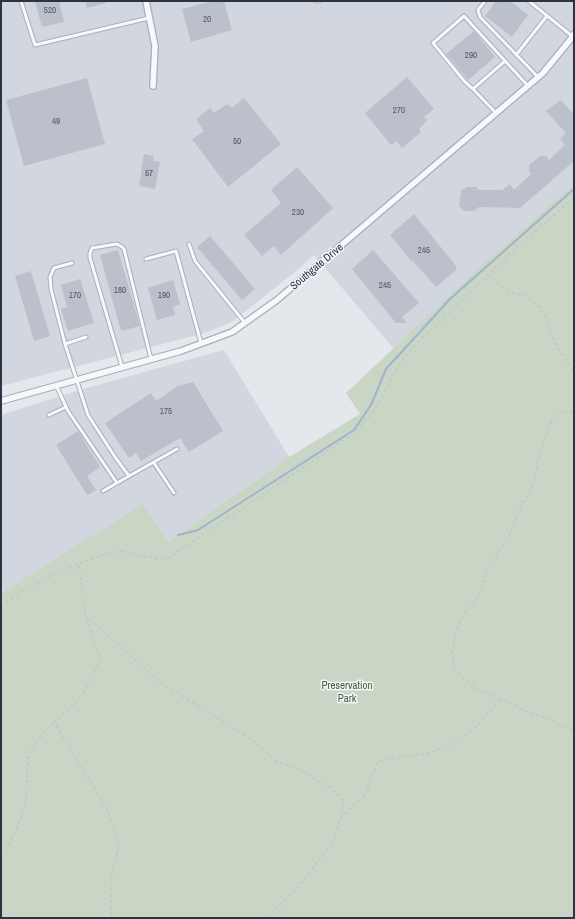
<!DOCTYPE html>
<style>
body{margin:0}
#map{position:relative;width:575px;height:919px;overflow:hidden;background:#e4e7ec;font-family:"Archivo Narrow",sans-serif}
canvas{display:block}
.frame{position:absolute;inset:0;border:2px solid #2b3445;pointer-events:none}
</style>
<div id="map">
<canvas width="575" height="919"></canvas>
<div class="frame"></div>
</div>
<script>
const c = document.querySelector('canvas').getContext('2d');
c.lineJoin = 'round';
function fill(path, color) {
  c.fillStyle = color;
  c.fill(path, 'evenodd');
}
function poly(rows) {
  const path = new Path2D();
  for (const r of rows) {
    path.moveTo(r[0], r[1]);
    for (let i = 2; i < r.length; i += 2) path.lineTo(r[i], r[i + 1]);
  }
  return path;
}
function stroke(path, color, width, dash) {
  c.strokeStyle = color;
  c.lineWidth = width;
  c.lineCap = dash ? 'butt' : 'round';
  c.setLineDash(dash || []);
  c.stroke(path);
}
function write(font, color, halo, rows, align = 'center') {
  c.font = font + ' "Archivo Narrow",sans-serif';
  c.lineWidth = 3;
  c.setLineDash([]);
  c.textBaseline = 'middle';
  c.strokeStyle = halo;
  c.fillStyle = color;
  for (const [text, x, y, turn = 0] of rows) {
    c.save();
    c.translate(x, y);
    c.rotate((+turn || 0) * Math.PI / 180);
    c.textAlign = isNaN(turn) ? turn : align;
    if (halo) c.strokeText(text, 0, 0);
    c.fillText(text, 0, 0);
    c.restore();
  }
}
const built = poly([
 [1,1,574,1,574,184,482,265,394,349,314,255,295,272,233,321,208,332,1,386],
 [224,350,289,457,168,542,143,505,1,593,1,415,83,389]
]);
const green = poly([
 [574,184,574,918,1,918,1,593,143,504,168,542,289,457,360,414,346,393,482,265]
]);
const stream = poly([
 [178,535,198,530,354,430,371,405,386,369,450,299,574,189]
]);
const building = poly([
 [35,1,59,1,64,22,42,27],
 [85,1,106,1,106,3,87,8],
 [213,1,224,1,232,30,191,42,182,9],
 [496,1,510,1,528,15,512,37,485,16],
 [474,31,495,57,468,80,446,54],
 [407,77,434,109,424,117,427,120,419,129,421,132,402,148,396,141,391,145,365,113],
 [87,78,105,144,24,166,6,100],
 [244,98,281,144,228,187,192,139,204,131,196,119,210,108,214,113,227,104,232,108],
 [561,100,574,115,574,161,520,208,479,207,475,211,464,211,459,206,461,191,467,187,476,187,479,190,502,190,510,184,514,190,531,174,529,171,529,165,540,156,546,156,549,160,565,145,560,139,566,133,546,111],
 [144,154,154,156,153,161,160,162,155,189,139,186],
 [297,167,333,208,281,255,274,246,262,256,244,235,281,203,271,190],
 [414,214,456,266,456,270,436,287,412,260,411,261,390,235],
 [210,236,255,289,242,300,197,247],
 [118,250,140,326,121,331,100,255],
 [373,250,419,303,402,317,407,323,396,323,352,269],
 [31,271,50,336,34,341,15,276],
 [80,279,94,323,68,331,61,309,67,307,61,285],
 [173,280,180,304,173,307,175,315,157,320,148,288],
 [193,382,223,431,189,452,180,438,141,461,136,453,129,458,105,423,151,393,156,401,178,386],
 [78,431,100,467,87,476,96,490,87,495,56,445]
]);
const path = poly([
 [488,275,509,292,525,295,538,305,548,321,549,331,565,360,574,371],
 [79,565,85,614,100,658,92,680,76,702,54,722,107,809,119,846,112,872,111,918],
 [1,606,19,593,64,569,102,555,121,551,157,559,168,558,347,438,369,417,383,396,398,366,409,351,518,246,574,198],
 [85,615,160,682,255,742,277,762,300,769,321,783,329,786,344,801,341,817],
 [501,699,475,688,460,675,454,666,452,651,456,633,462,617,477,597,490,565,510,534,522,504,530,492,534,482,538,459,551,423,555,417,562,413,574,411],
 [1,855,10,842,21,818,26,800,28,758,35,743,54,722],
 [267,918,298,887,333,842,341,817,366,794,370,780,378,761,433,752,453,743,472,731,501,699,515,705,524,711,547,718,566,728,574,729],
 [568,918,574,915]
]);
const lane = poly([
 [21,1,35,45,149,18],
 [316,1,319,1],
 [485,1,478,10,480,17,538,77],
 [529,1,572,36],
 [516,55,547,16],
 [473,89,505,61],
 [496,113,473,89,465,82,433,43,464,16,528,86],
 [189,244,195,261,245,323],
 [146,259,176,251,201,343],
 [72,263,54,268,50,277,51,289,65,344,88,415,115,457,129,476,177,449],
 [65,344,86,337],
 [122,367,90,258,90,253,92,248,117,244,122,247,124,249,151,359],
 [56,385,68,411,117,483,129,476],
 [49,415,66,407],
 [154,463,174,493],
 [103,491,117,483]
]);
const street = poly([
 [146,1,155,46,153,86],
 [1,401,181,351,232,332,277,300,543,73,570,40,574,34]
]);
const numberNames = [
 ["520",50,11],
 ["20",207,20],
 ["290",471,56],
 ["270",399,111],
 ["49",56,122],
 ["50",237,142],
 ["57",149,174],
 ["230",298,213],
 ["245",424,251],
 ["245",385,286],
 ["180",120,291],
 ["170",75,296],
 ["190",164,296],
 ["175",166,412]
];
const streetNames = [
 ["Southgate Drive",317,267,-40]
];
const parkNames = [
 ["Preservation",347,686],
 ["Park",347,699]
];
fill(built, '#d2d6de');
fill(green, '#c9d6c5');
stroke(stream, '#9fb4cc', 2);
fill(building, '#bbc0ca');
stroke(lane, '#a9aeb7', 5);
stroke(street, '#a9aeb7', 8);
stroke(path, '#c2c5cb', 1.5, [3, 3]);
stroke(lane, '#f7f8fa', 3);
stroke(street, '#f7f8fa', 5.5);
write('9px', '#4f5766', null, numberNames);
write('11px', '#2b3445', '#f4f6f9', streetNames);
write('11px', '#3f6138', '#f4f6f9', parkNames);
</script>
